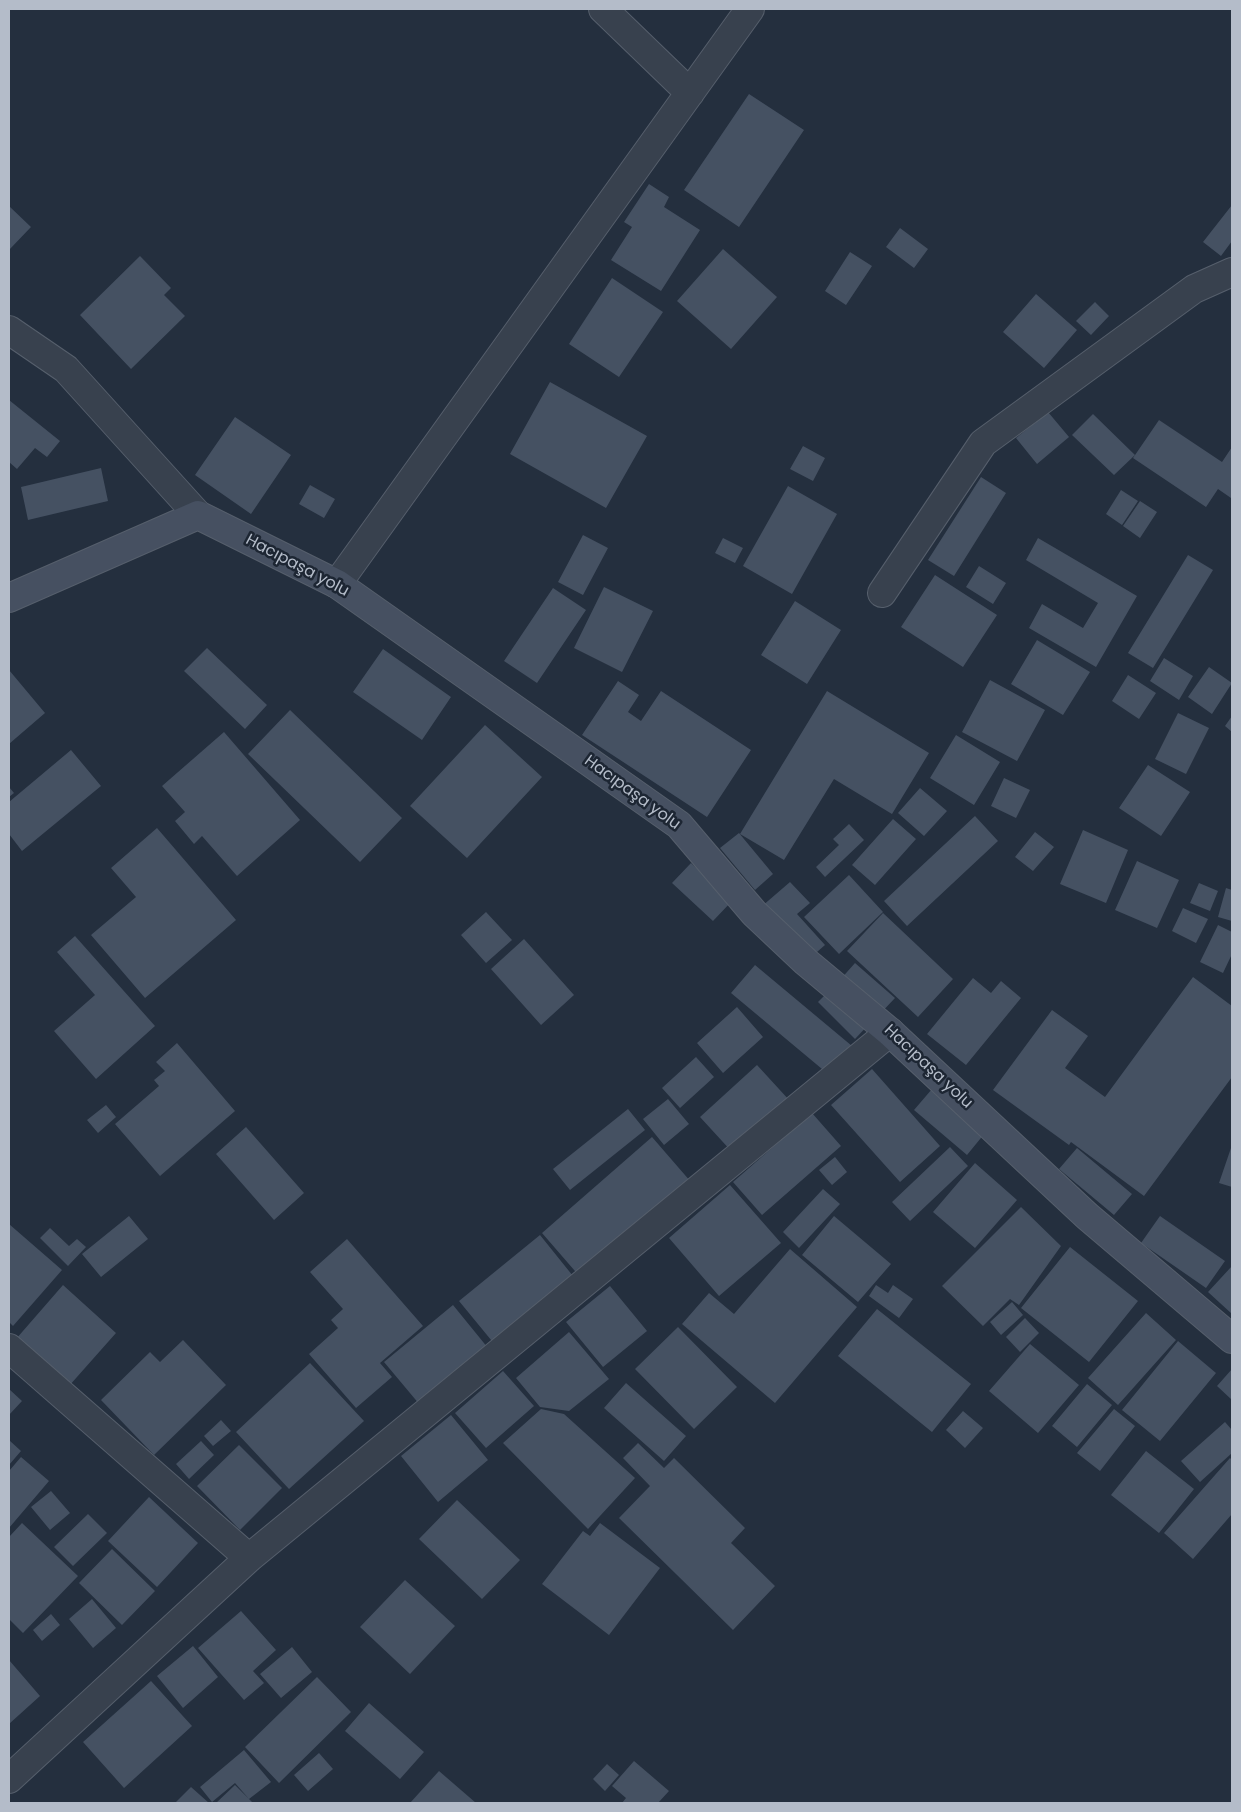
<!DOCTYPE html>
<meta charset="utf-8">
<style>
body{margin:0}
#map{position:relative;width:1241px;height:1812px;overflow:hidden;background:#242f3e;font-family:Poppins,sans-serif}
canvas{display:block}
.frame{position:absolute;inset:0;border:10px solid #b4bcc9;pointer-events:none}
</style>
<div id="map">
<canvas width="1241" height="1812"></canvas>
<div class="frame"></div>
</div>
<script>
const c = document.querySelector('canvas').getContext('2d');
c.lineJoin = 'round';
function fill(path, color) {
  c.fillStyle = color;
  c.fill(path, 'evenodd');
}
function poly(rows) {
  const path = new Path2D();
  for (const r of rows) {
    path.moveTo(r[0], r[1]);
    for (let i = 2; i < r.length; i += 2) path.lineTo(r[i], r[i + 1]);
  }
  return path;
}
function stroke(path, color, width, dash) {
  c.strokeStyle = color;
  c.lineWidth = width;
  c.lineCap = dash ? 'butt' : 'round';
  c.setLineDash(dash || []);
  c.stroke(path);
}
function write(font, color, halo, rows, align = 'center') {
  c.font = font + ' Poppins,sans-serif';
  c.lineWidth = 5;
  c.setLineDash([]);
  c.textBaseline = 'middle';
  c.strokeStyle = halo;
  c.fillStyle = color;
  for (const [text, x, y, turn = 0] of rows) {
    c.save();
    c.translate(x, y);
    c.rotate((+turn || 0) * Math.PI / 180);
    c.textAlign = isNaN(turn) ? turn : align;
    if (halo) c.strokeText(text, 0, 0);
    c.fillText(text, 0, 0);
    c.restore();
  }
}
const building = poly([
 [749,94,804,130,739,227,684,190],
 [649,184,669,197,664,207,700,230,661,291,611,260,632,227,624,222],
 [1232,205,1232,241,1221,256,1203,242],
 [9,206,31,227,9,250],
 [900,228,928,249,914,268,886,247],
 [723,249,777,297,731,349,677,301],
 [850,252,872,266,846,305,825,291],
 [140,256,171,288,164,295,185,316,131,369,80,315],
 [612,278,663,312,619,377,569,344],
 [1036,294,1077,330,1044,368,1003,332],
 [1095,302,1109,316,1091,335,1076,321],
 [550,382,647,436,606,508,510,454],
 [9,400,60,441,47,457,35,448,17,469,9,462],
 [1048,412,1069,437,1037,464,1016,438],
 [1093,414,1135,455,1114,475,1072,435],
 [235,417,291,455,251,514,195,475],
 [1159,420,1222,462,1232,447,1231,498,1218,489,1206,507,1133,458],
 [803,446,825,458,813,481,790,469],
 [101,468,108,501,28,520,21,487],
 [981,477,1006,493,954,576,928,560],
 [310,485,335,499,324,518,299,504],
 [788,486,837,514,792,594,743,566],
 [1121,490,1138,501,1122,525,1106,514],
 [1140,501,1157,512,1140,538,1123,526],
 [583,535,608,548,583,595,558,582],
 [723,538,743,548,735,563,715,553],
 [1038,538,1137,596,1096,667,1029,628,1042,604,1083,628,1098,603,1026,560],
 [1188,555,1213,570,1153,668,1128,653],
 [979,566,1006,583,993,604,966,587],
 [935,575,997,615,963,667,901,627],
 [604,587,653,611,622,672,574,648],
 [553,588,586,610,537,683,504,661],
 [795,601,841,630,807,684,761,655],
 [1037,640,1090,672,1063,715,1011,684],
 [207,648,267,705,245,729,184,671],
 [383,649,451,697,422,740,353,692],
 [1164,658,1193,676,1179,700,1150,681],
 [1209,667,1232,683,1212,714,1188,697],
 [9,670,45,713,9,744],
 [1128,675,1156,693,1139,719,1112,701],
 [990,680,1045,710,1017,761,962,732],
 [618,681,639,695,628,712,641,721,661,691,751,750,707,817,582,735],
 [827,691,929,753,892,814,834,779,784,860,740,834],
 [290,710,402,818,360,862,248,754],
 [1178,713,1209,728,1186,774,1155,759],
 [1232,716,1232,732,1225,726],
 [485,725,542,777,467,858,410,806],
 [224,732,300,820,237,876,202,836,194,844,175,821,185,812,162,786],
 [956,735,1000,762,974,805,930,778],
 [71,750,101,786,22,851,9,834,9,802],
 [1148,765,1190,792,1161,836,1119,808],
 [1004,778,1030,790,1016,818,991,806],
 [9,787,14,793,9,797],
 [920,788,947,811,924,836,898,813],
 [975,816,998,841,907,926,884,901],
 [893,819,916,839,875,885,852,865],
 [849,824,864,840,825,877,816,867,839,845,833,839],
 [157,828,236,920,145,998,91,935,136,897,111,868],
 [1083,830,1128,850,1106,903,1060,884],
 [1035,832,1054,847,1033,871,1015,857],
 [739,833,773,874,755,890,720,848],
 [1137,861,1179,880,1157,928,1115,910],
 [691,863,732,901,713,921,672,883],
 [849,875,883,912,839,954,804,917],
 [790,882,810,903,797,914,825,945,809,959,761,907],
 [1199,883,1218,891,1210,911,1190,903],
 [1226,888,1232,890,1232,921,1218,917],
 [1183,908,1208,919,1196,943,1172,931],
 [486,912,512,940,486,963,461,935],
 [883,913,953,979,918,1017,847,951],
 [1218,925,1232,932,1232,954,1223,973,1200,962],
 [75,936,155,1026,96,1079,54,1031,95,995,57,952],
 [524,939,574,995,541,1025,491,969],
 [855,963,895,998,878,1016,839,981],
 [755,965,852,1046,828,1074,731,993],
 [1193,977,1232,1006,1232,1077,1144,1196,1071,1142,1069,1145,993,1090,1052,1010,1088,1036,1065,1068,1105,1097],
 [973,978,991,993,1001,981,1021,998,966,1065,927,1034],
 [834,986,870,1023,855,1039,818,1002],
 [737,1007,763,1037,723,1073,697,1043],
 [177,1043,235,1111,160,1176,115,1124,159,1086,154,1080,165,1071,156,1062],
 [696,1057,714,1077,680,1108,662,1088],
 [757,1065,790,1101,733,1153,700,1117],
 [872,1069,940,1146,900,1182,831,1105],
 [932,1089,985,1133,967,1155,914,1110],
 [668,1099,689,1124,664,1145,643,1119],
 [106,1105,116,1117,98,1133,87,1120],
 [628,1109,645,1130,570,1190,553,1169],
 [812,1113,841,1146,762,1215,733,1182],
 [246,1127,304,1193,274,1220,216,1154],
 [652,1137,691,1182,581,1278,542,1233],
 [1232,1145,1232,1187,1219,1183],
 [950,1147,968,1166,910,1221,892,1202],
 [1077,1148,1132,1194,1114,1215,1059,1169],
 [835,1157,847,1172,832,1185,819,1170],
 [975,1163,1017,1200,975,1248,933,1212],
 [730,1185,781,1243,719,1296,669,1238],
 [823,1189,840,1204,799,1248,783,1232],
 [1021,1207,1061,1246,1019,1305,1010,1299,983,1326,942,1286],
 [129,1216,148,1239,101,1277,82,1254],
 [834,1216,891,1264,858,1302,802,1255],
 [1160,1216,1225,1261,1206,1288,1141,1243],
 [9,1224,62,1270,13,1326,9,1322],
 [50,1228,69,1246,77,1239,86,1247,68,1266,40,1238],
 [540,1235,577,1281,496,1346,459,1301],
 [347,1239,423,1326,380,1363,392,1377,356,1408,309,1354,338,1328,331,1320,343,1309,310,1272],
 [1070,1247,1138,1301,1089,1362,1021,1308],
 [790,1249,857,1307,775,1403,682,1324,709,1293,734,1314],
 [1232,1266,1232,1314,1208,1292],
 [63,1285,116,1333,69,1386,16,1339],
 [876,1285,888,1293,893,1285,913,1299,899,1318,869,1296],
 [610,1286,647,1331,603,1367,566,1322],
 [1012,1302,1023,1315,1001,1335,990,1322],
 [453,1305,488,1348,420,1405,384,1362],
 [877,1309,971,1384,932,1432,838,1356],
 [1146,1313,1176,1340,1118,1405,1088,1378],
 [1025,1318,1039,1333,1020,1352,1006,1337],
 [678,1327,737,1387,694,1429,635,1369],
 [569,1332,609,1379,569,1411,540,1407,516,1378],
 [183,1340,226,1385,154,1455,101,1400,150,1352,160,1362],
 [1178,1341,1216,1373,1160,1441,1122,1410],
 [1030,1344,1079,1385,1038,1433,989,1391],
 [310,1363,364,1421,289,1489,236,1432],
 [1232,1369,1232,1400,1217,1386],
 [503,1371,534,1406,486,1448,455,1413],
 [626,1383,686,1436,664,1461,604,1408],
 [1087,1384,1112,1405,1077,1447,1052,1426],
 [9,1389,22,1401,9,1415],
 [541,1409,564,1414,635,1478,588,1529,503,1443],
 [1114,1409,1135,1426,1100,1471,1077,1453],
 [963,1411,983,1428,965,1448,946,1430],
 [451,1415,488,1460,438,1502,401,1456],
 [221,1420,231,1431,213,1446,204,1436],
 [1225,1422,1232,1430,1232,1453,1200,1482,1181,1461],
 [9,1440,21,1451,9,1465],
 [201,1441,214,1455,189,1479,176,1464],
 [638,1443,664,1468,674,1458,745,1528,731,1543,775,1586,733,1630,619,1518,650,1486,623,1458],
 [239,1445,282,1488,240,1530,197,1486],
 [1146,1451,1194,1489,1159,1533,1111,1495],
 [21,1457,49,1481,9,1528,9,1471],
 [1230,1458,1232,1460,1232,1514,1193,1559,1164,1533],
 [51,1491,70,1513,50,1530,31,1507],
 [149,1497,198,1543,157,1587,108,1541],
 [457,1500,520,1560,482,1599,419,1539],
 [88,1514,107,1533,73,1566,54,1547],
 [22,1523,78,1576,23,1633,9,1619,9,1537],
 [600,1523,660,1568,609,1635,542,1584,583,1531,590,1536],
 [112,1549,155,1591,122,1625,79,1583],
 [405,1580,455,1626,410,1674,360,1627],
 [92,1599,116,1628,93,1648,69,1619],
 [241,1611,276,1650,253,1671,264,1683,244,1700,198,1648],
 [51,1614,60,1625,42,1641,33,1630],
 [193,1646,218,1677,183,1708,157,1676],
 [292,1647,312,1672,281,1698,260,1674],
 [9,1660,40,1696,9,1724],
 [317,1677,351,1712,279,1783,245,1747],
 [151,1681,192,1726,124,1788,83,1742],
 [369,1703,424,1752,400,1779,345,1731],
 [244,1750,271,1782,249,1799,235,1783,212,1802,200,1787],
 [319,1753,333,1769,308,1791,294,1775],
 [634,1761,669,1791,658,1803,622,1803,626,1798,612,1786],
 [607,1764,619,1775,605,1791,593,1779],
 [439,1771,476,1803,410,1803],
 [235,1785,253,1803,216,1803],
 [191,1787,209,1803,175,1803]
]);
const street = poly([
 [603,9,690,93],
 [9,330,66,369,198,515],
 [337,584,750,9],
 [882,593,983,443,1194,289,1232,272],
 [9,1348,249,1558],
 [9,1779,249,1558,890,1032]
]);
const secondary = poly([
 [9,598,198,515,337,584,679,825,754,913,806,962,890,1032,1087,1216,1232,1339]
]);
const streetNames = [
 ["Hacıpaşa yolu",297,566,28],
 ["Hacıpaşa yolu",632,793,36],
 ["Hacıpaşa yolu",928,1067,43]
];
fill(building, '#455162');
stroke(street, '#565f6c', 30);
stroke(secondary, '#565f6c', 30);
stroke(street, '#38414e', 28);
stroke(secondary, '#465061', 28);
write('16px', '#b4bcc9', '#1d2633', streetNames);
</script>
